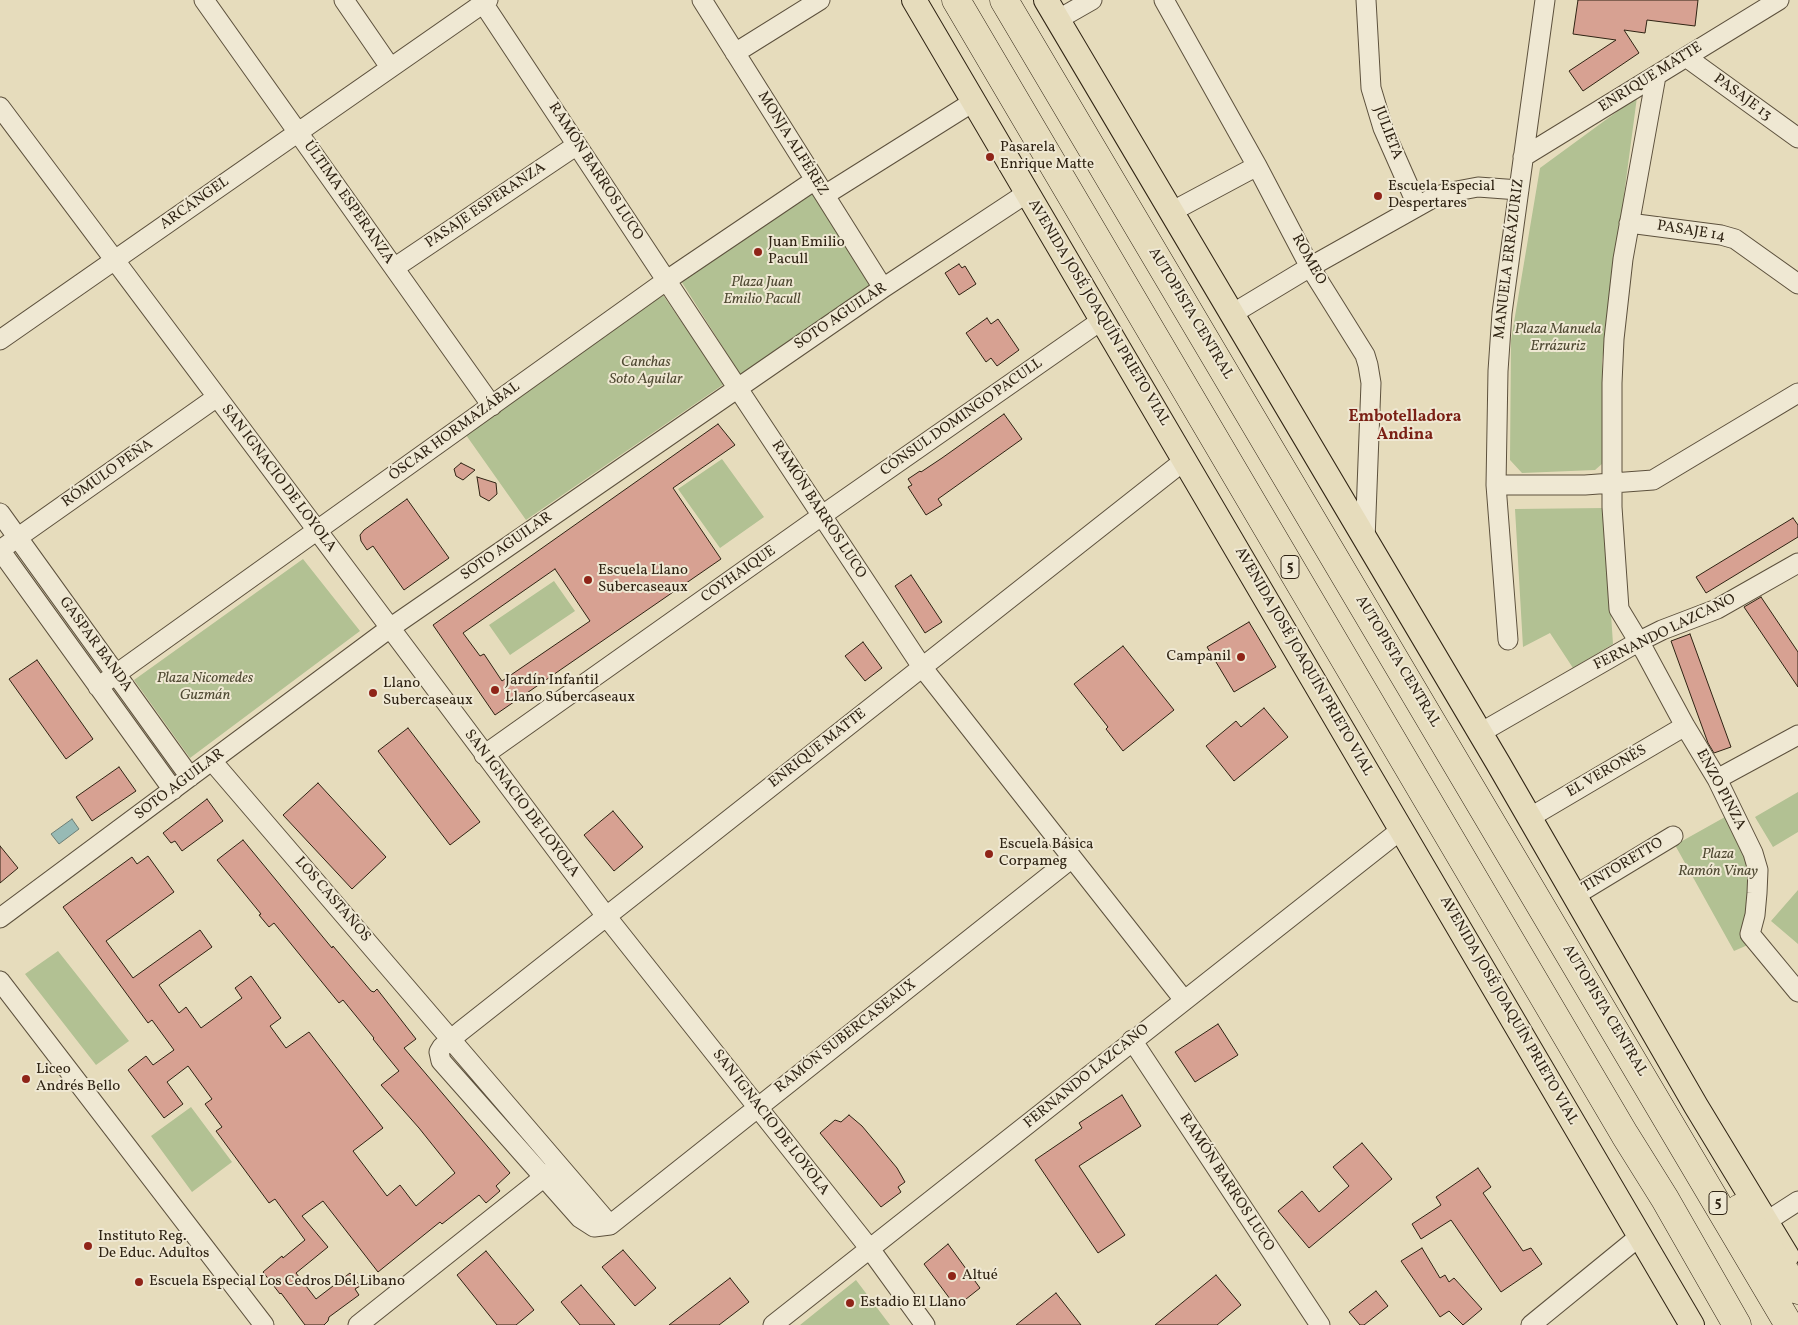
<!DOCTYPE html>
<meta charset="utf-8">
<style>
body{margin:0}
canvas{display:block;background:#e6dcbc}
</style>
<canvas width="1798" height="1325"></canvas>
<script>
const c = document.querySelector('canvas').getContext('2d');
c.lineJoin = 'round';
function fill(path, color) {
  c.fillStyle = color;
  c.fill(path, 'evenodd');
}
function poly(rows) {
  const path = new Path2D();
  for (const r of rows) {
    path.moveTo(r[0], r[1]);
    for (let i = 2; i < r.length; i += 2) path.lineTo(r[i], r[i + 1]);
  }
  return path;
}
function stroke(path, color, width, dash) {
  c.strokeStyle = color;
  c.lineWidth = width;
  c.lineCap = dash ? 'butt' : 'round';
  c.setLineDash(dash || []);
  c.stroke(path);
}
function write(font, color, halo, rows, align = 'center') {
  c.font = font + ' Vollkorn,serif';
  c.lineWidth = 4;
  c.setLineDash([]);
  c.textBaseline = 'middle';
  c.strokeStyle = halo;
  c.fillStyle = color;
  for (const [text, x, y, turn = 0] of rows) {
    c.save();
    c.translate(x, y);
    c.rotate((+turn || 0) * Math.PI / 180);
    c.textAlign = isNaN(turn) ? turn : align;
    if (halo) c.strokeText(text, 0, 0);
    c.fillText(text, 0, 0);
    c.restore();
  }
}
const green = poly([
 [1637,97,1602,361,1603,463,1595,470,1522,473,1510,460,1511,340,1540,168],
 [816,186,879,286,743,379,676,273],
 [661,292,724,384,526,520,466,435],
 [722,459,764,517,720,548,678,489],
 [1604,508,1613,644,1573,668,1550,633,1523,647,1515,509],
 [303,559,360,631,190,758,134,680],
 [554,581,575,611,510,655,489,625],
 [1798,792,1798,832,1773,847,1755,817],
 [1725,817,1754,871,1750,944,1734,951,1675,845],
 [1798,890,1798,944,1771,921],
 [58,951,129,1041,96,1065,25,974],
 [191,1107,232,1162,192,1192,151,1136],
 [856,1280,890,1325,800,1325]
]);
const water = poly([
 [72,819,79,829,59,844,51,834,72,819]
]);
const building = poly([
 [1578,0,1698,0,1695,26,1647,20,1645,33,1624,30,1639,53,1583,91,1569,71,1616,40,1573,34,1578,0],
 [959,264,962,268,965,266,976,284,959,295,945,273,959,264],
 [987,318,991,324,998,319,1019,350,997,366,991,358,986,362,966,333,987,318],
 [1004,414,1022,439,938,499,942,505,926,515,908,487,912,485,908,479,920,471,921,472,942,458,1004,414],
 [718,424,735,445,673,488,721,559,495,715,433,625,718,424],
 [555,569,590,621,502,681,484,654,480,656,463,633,555,569],
 [461,463,475,470,463,480,456,476,454,469,461,463],
 [477,477,496,483,497,494,489,501,480,496,477,477],
 [407,499,449,558,404,590,373,546,367,550,361,541,360,535,364,530,407,499],
 [1793,518,1798,525,1798,537,1706,593,1696,577,1793,518],
 [911,575,942,622,925,633,895,586,911,575],
 [1761,597,1798,652,1798,687,1744,607,1761,597],
 [1249,622,1276,667,1234,692,1207,647,1249,622],
 [1690,634,1731,747,1714,753,1708,743,1671,641,1690,634],
 [863,642,882,668,865,681,845,656,863,642],
 [1123,646,1174,710,1123,751,1106,729,1108,727,1074,684,1123,646],
 [37,660,93,739,66,759,9,679,37,660],
 [1264,708,1288,737,1234,781,1206,746,1236,721,1241,727,1264,708],
 [408,728,480,822,450,845,378,751,408,728],
 [119,767,136,791,92,821,76,797,119,767],
 [318,783,386,857,352,889,283,815,318,783],
 [207,799,223,821,182,851,175,841,171,843,163,833,207,799],
 [613,811,643,847,614,871,584,835,613,811],
 [243,840,332,948,333,946,371,991,374,992,377,989,416,1039,404,1048,510,1173,496,1186,500,1191,486,1203,479,1195,442,1224,440,1222,378,1272,323,1201,302,1216,328,1247,296,1273,316,1299,350,1273,360,1286,355,1289,359,1295,329,1317,328,1321,324,1325,305,1325,281,1293,280,1294,263,1272,282,1256,283,1258,305,1240,275,1199,269,1203,216,1131,222,1127,205,1104,212,1099,188,1066,167,1082,183,1104,164,1118,128,1070,146,1056,153,1065,174,1050,152,1020,148,1023,63,907,132,857,137,864,148,856,174,892,106,941,133,978,200,930,212,947,159,985,179,1013,186,1007,201,1028,242,998,235,988,251,976,281,1018,270,1026,286,1048,309,1032,383,1128,353,1151,387,1196,400,1185,416,1206,455,1173,419,1128,381,1085,399,1071,373,1039,374,1038,343,1000,339,1003,274,923,269,927,259,915,261,914,217,860,243,840],
 [0,846,18,868,0,883,0,846],
 [1218,1024,1238,1055,1195,1082,1175,1052,1218,1024],
 [1122,1095,1141,1126,1079,1166,1125,1235,1098,1253,1035,1160,1082,1128,1079,1123,1122,1095],
 [849,1115,862,1126,897,1168,905,1182,898,1187,901,1192,881,1207,820,1133,835,1120,841,1122,849,1115],
 [1362,1143,1392,1179,1309,1248,1278,1211,1302,1191,1319,1212,1349,1186,1333,1167,1362,1143],
 [1478,1168,1491,1187,1483,1193,1523,1251,1531,1248,1542,1264,1501,1292,1451,1220,1421,1239,1412,1224,1441,1205,1436,1197,1478,1168],
 [948,1244,980,1288,956,1307,924,1264,948,1244],
 [1422,1248,1440,1278,1445,1275,1449,1282,1454,1278,1482,1309,1463,1325,1449,1311,1440,1317,1401,1261,1422,1248],
 [623,1250,656,1288,635,1306,602,1267,623,1250],
 [486,1251,534,1310,516,1325,497,1325,457,1275,486,1251],
 [1216,1275,1241,1305,1217,1325,1155,1325,1216,1275],
 [730,1278,749,1302,719,1325,669,1325,730,1278],
 [581,1285,615,1325,580,1325,561,1302,581,1285],
 [1376,1291,1388,1306,1364,1325,1360,1325,1349,1312,1376,1291],
 [1056,1293,1081,1325,1016,1325,1056,1293]
]);
const minor = poly([
 [204,0,492,406],
 [344,0,390,67],
 [481,0,922,667,1184,1000],
 [702,0,883,288],
 [1164,0,1257,166,1310,267,1365,355,1368,365,1371,383,1365,540],
 [1366,0,1371,88,1383,128,1417,205],
 [1057,20,1092,0],
 [735,53,820,0],
 [1686,57,1798,138],
 [1656,76,1623,259,1614,339,1612,383,1612,507,1619,609,1645,652,1685,726,1717,779,1753,853,1758,870,1757,893,1755,915,1750,934,1798,992],
 [0,107,606,916,870,1249,925,1325],
 [1523,157,1779,0],
 [825,195,973,102],
 [1171,212,1257,166],
 [1629,223,1721,235,1735,239,1798,284],
 [394,268,577,145],
 [1232,314,1310,267,1431,199,1446,193,1478,187,1519,190],
 [0,340,488,0],
 [1496,485,1585,485,1653,480,1798,393],
 [0,513,190,777],
 [1508,640,1496,485,1498,371,1502,313,1545,0],
 [98,687,667,280,815,180],
 [1480,733,1638,642,1662,630,1717,609,1798,563],
 [484,755,834,507,1102,320],
 [212,761,610,1225],
 [1717,779,1798,735],
 [173,790,0,550,217,397],
 [1529,818,1685,726],
 [1072,858,610,1225,594,1227,580,1218,441,1061,439,1052,442,1047,461,1031,1185,460],
 [1574,896,1673,836],
 [0,918,390,628,883,288,1027,193],
 [0,981,264,1325],
 [1132,1040,1320,1325],
 [1767,1221,1798,1201],
 [358,1325,553,1170],
 [773,1325,1402,829],
 [1531,1325,1640,1236]
]);
const major = poly([
 [914,0,1692,1325],
 [1046,0,1498,763,1696,1106,1787,1256]
]);
const highway = poly([
 [956,0,1625,1135,1665,1199,1737,1325],
 [1004,0,1789,1325],
 [1740,1208,1798,1290]
]);
const markers = [
 [990,157,5,"#8f2418"],
 [1378,196,5,"#8f2418"],
 [758,252,5,"#8f2418"],
 [588,580,5,"#8f2418"],
 [1241,657,5,"#8f2418"],
 [495,690,5,"#8f2418"],
 [373,693,5,"#8f2418"],
 [989,854,5,"#8f2418"],
 [26,1079,5,"#8f2418"],
 [88,1246,5,"#8f2418"],
 [952,1276,5,"#8f2418"],
 [139,1282,5,"#8f2418"],
 [850,1303,5,"#8f2418"]
];
const shields = [
 [1290,567,18],
 [1718,1203,18]
];
const shieldNames = [
 ["5",1290,567],
 ["5",1718,1203]
];
const streetNames = [
 ["ENRIQUE MATTE",1651,78,-32],
 ["PASAJE 13",1742,98,36],
 ["JULIETA",1387,133,69],
 ["MONJA ALFÉREZ",792,144,58],
 ["RAMÓN BARROS LUCO",595,172,57],
 ["ÚLTIMA ESPERANZA",348,203,55],
 ["ARCÁNGEL",195,204,-35],
 ["PASAJE ESPERANZA",486,206,-34],
 ["PASAJE 14",1691,232,9],
 ["MANUELA ERRÁZURIZ",1510,259,-83],
 ["ROMEO",1308,260,61],
 ["AVENIDA JOSÉ JOAQUÍN PRIETO VIAL",1098,313,59],
 ["AUTOPISTA CENTRAL",1190,314,59],
 ["SOTO AGUILAR",841,317,-34],
 ["CÓNSUL DOMINGO PACULL",962,418,-35],
 ["ÓSCAR HORMAZÁBAL",455,432,-36],
 ["RÓMULO PEÑA",108,474,-35],
 ["SAN IGNACIO DE LOYOLA",278,479,53],
 ["RAMÓN BARROS LUCO",818,510,57],
 ["SOTO AGUILAR",507,547,-35],
 ["COYHAIQUE",739,575,-35],
 ["FERNANDO LAZCANO",1665,633,-26],
 ["GASPAR BANDA",95,645,54],
 ["AVENIDA JOSÉ JOAQUÍN PRIETO VIAL",1303,662,60],
 ["AUTOPISTA CENTRAL",1397,662,59],
 ["ENRIQUE MATTE",818,749,-38],
 ["EL VERONÉS",1607,772,-30],
 ["SOTO AGUILAR",180,785,-37],
 ["ENZO PINZA",1720,790,62],
 ["SAN IGNACIO DE LOYOLA",521,804,53],
 ["TINTORETTO",1623,866,-31],
 ["LOS CASTAÑOS",332,900,49],
 ["AVENIDA JOSÉ JOAQUÍN PRIETO VIAL",1508,1011,60],
 ["AUTOPISTA CENTRAL",1604,1011,59],
 ["RAMÓN SUBERCASEAUX",846,1037,-38],
 ["FERNANDO LAZCANO",1087,1077,-39],
 ["SAN IGNACIO DE LOYOLA",770,1123,52],
 ["RAMÓN BARROS LUCO",1226,1183,57]
];
const poiNames = [
 ["Pasarela",1000,148],
 ["Enrique Matte",1000,165],
 ["Escuela Especial",1388,187],
 ["Despertares",1388,204],
 ["Juan Emilio",768,243],
 ["Pacull",768,260],
 ["Escuela Llano",598,571],
 ["Subercaseaux",598,588],
 ["Campanil",1231,657,"right"],
 ["Jardín Infantil",505,681],
 ["Llano Subercaseaux",505,698],
 ["Llano",383,684],
 ["Subercaseaux",383,701],
 ["Escuela Básica",999,845],
 ["Corpameg",999,862],
 ["Liceo",36,1070],
 ["Andrés Bello",36,1087],
 ["Instituto Reg.",98,1237],
 ["De Educ. Adultos",98,1254],
 ["Altué",962,1276],
 ["Escuela Especial Los Cedros Del Libano",149,1282],
 ["Estadio El Llano",860,1303]
];
const parkNames = [
 ["Plaza Juan",762,283],
 ["Emilio Pacull",762,300],
 ["Plaza Manuela",1558,330],
 ["Errázuriz",1558,347],
 ["Canchas",646,363],
 ["Soto Aguilar",646,380],
 ["Plaza Nicomedes",205,679],
 ["Guzmán",205,696],
 ["Plaza",1718,855],
 ["Ramón Vinay",1718,872]
];
const neighbourhoodNames = [
 ["Embotelladora",1405,418],
 ["Andina",1405,436]
];
fill(green, '#b2c193');
fill(water, '#97bab5');
stroke(water, '#6d7e74', 1);
fill(building, '#d7a192');
stroke(building, '#2f2313', 1);
stroke(minor, '#5d513d', 21);
stroke(major, '#2f2313', 26);
stroke(highway, '#2f2313', 29);
stroke(minor, '#efe8d3', 19);
stroke(major, '#e6dcbc', 24);
stroke(highway, '#e6dcbc', 28);
for (const [x, y, r, color] of markers) {
  const dot = new Path2D();
  dot.arc(x, y, r, 0, 2 * Math.PI);
  c.fillStyle = color;
  c.fill(dot);
  stroke(dot, '#efe8d3', 2);
}
for (const [x, y, w] of shields) {
  const box = new Path2D();
  box.roundRect(x - w / 2, y - 11.5, w, 23, 4);
  c.fillStyle = '#efe8d3';
  c.fill(box);
  stroke(box, '#2f2313', 1);
}
write('bold 14px', '#2f2313', null, shieldNames);
write('15px', '#2f2313', '#efe8d3', streetNames);
write('15px', '#2f2313', '#efe8d3', poiNames, 'left');
write('italic 15px', '#504a33', '#efe8d3', parkNames);
write('bold 16px', '#7a1f14', '#efe8d3', neighbourhoodNames);
</script>
